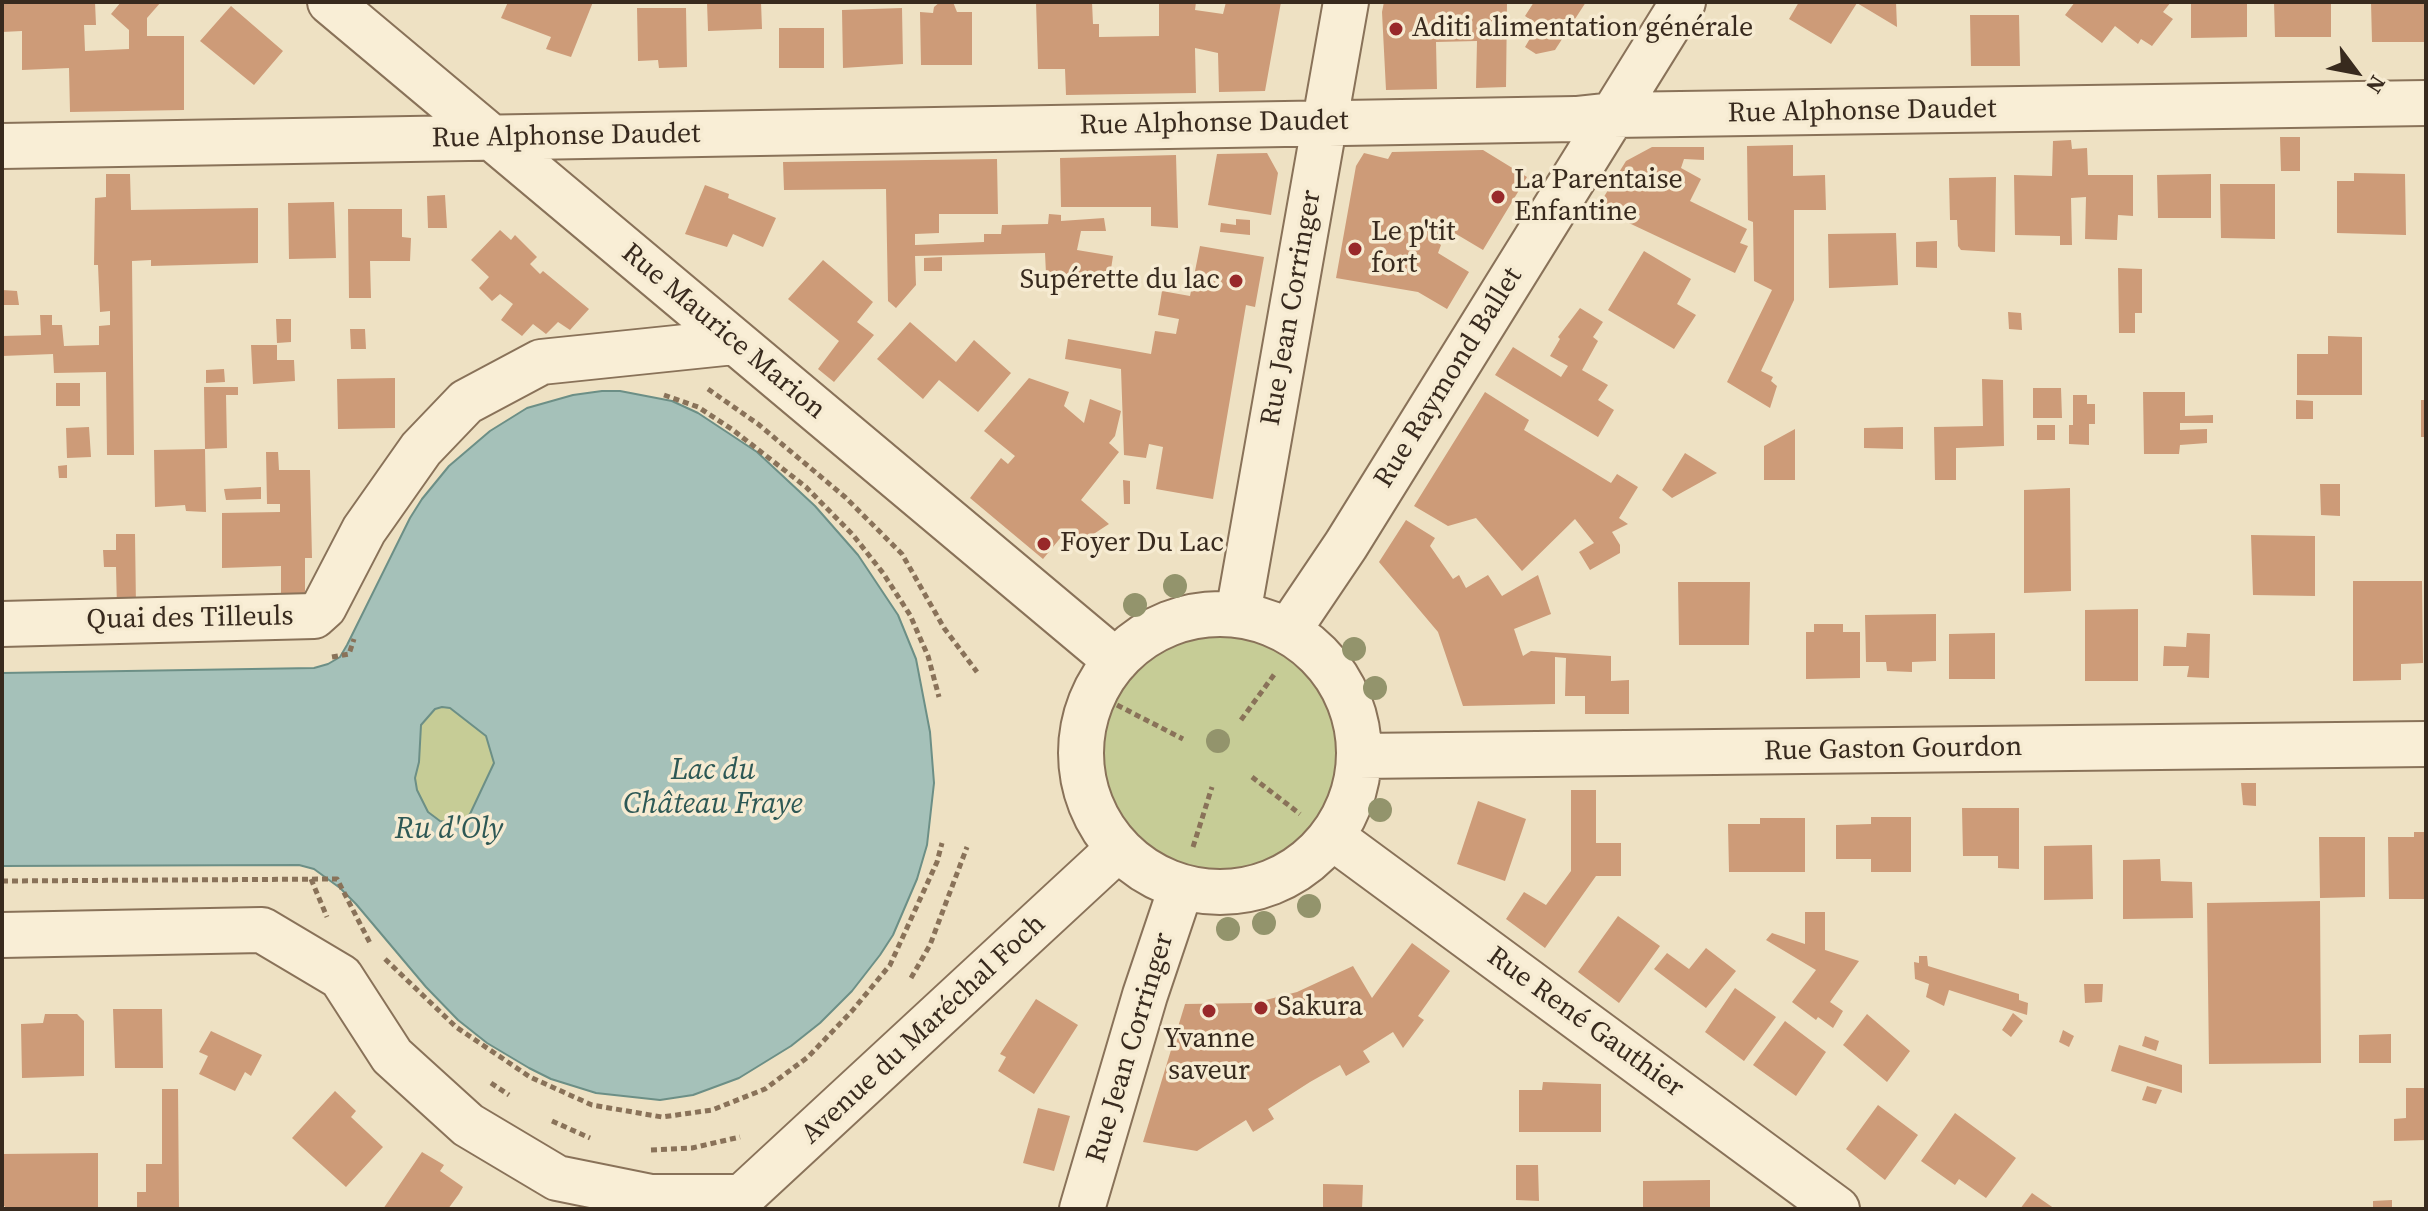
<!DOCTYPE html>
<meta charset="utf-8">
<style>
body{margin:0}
#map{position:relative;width:2428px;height:1211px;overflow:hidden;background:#eee1c3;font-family:"Source Serif 4",serif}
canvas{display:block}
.frame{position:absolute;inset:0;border:4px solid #382a1e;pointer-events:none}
.north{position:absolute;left:2316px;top:32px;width:80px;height:80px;-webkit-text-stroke:6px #f6ebd2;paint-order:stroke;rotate:122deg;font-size:22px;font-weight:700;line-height:32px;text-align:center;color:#382a1e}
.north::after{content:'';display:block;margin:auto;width:28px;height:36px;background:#382a1e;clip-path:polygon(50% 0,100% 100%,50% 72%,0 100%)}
</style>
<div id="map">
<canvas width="2428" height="1211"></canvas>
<div class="frame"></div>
<div class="north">N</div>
</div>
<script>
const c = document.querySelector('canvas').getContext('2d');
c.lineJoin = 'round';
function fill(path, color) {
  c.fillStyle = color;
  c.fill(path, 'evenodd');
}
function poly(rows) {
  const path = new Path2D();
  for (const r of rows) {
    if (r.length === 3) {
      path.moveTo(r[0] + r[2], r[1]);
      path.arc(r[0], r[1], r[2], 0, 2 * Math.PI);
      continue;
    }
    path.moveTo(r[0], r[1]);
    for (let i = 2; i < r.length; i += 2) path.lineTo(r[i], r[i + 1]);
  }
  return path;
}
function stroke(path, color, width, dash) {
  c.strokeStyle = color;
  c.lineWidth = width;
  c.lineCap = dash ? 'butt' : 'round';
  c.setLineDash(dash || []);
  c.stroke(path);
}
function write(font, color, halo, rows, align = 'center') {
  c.font = font + ' "Source Serif 4",serif';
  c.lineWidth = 7;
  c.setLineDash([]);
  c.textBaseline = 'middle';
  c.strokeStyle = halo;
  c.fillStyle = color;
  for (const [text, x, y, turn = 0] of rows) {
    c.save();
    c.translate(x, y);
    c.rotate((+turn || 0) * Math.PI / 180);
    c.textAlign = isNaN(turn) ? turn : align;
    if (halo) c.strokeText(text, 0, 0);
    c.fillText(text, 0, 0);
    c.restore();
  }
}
const green = poly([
 [1221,749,120],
 [442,707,450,708,486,736,494,763,470,814,459,825,440,821,428,812,417,791,415,778,419,762,421,724,435,709]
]);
const water = poly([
 [602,391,620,391,672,401,698,413,757,452,815,506,858,555,898,615,916,659,930,732,934,783,927,845,917,879,893,935,880,955,852,991,820,1023,791,1046,739,1078,693,1095,660,1100,596,1093,551,1079,529,1068,487,1043,458,1020,426,987,356,904,340,888,314,869,299,865,2,866,2,673,314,668,328,664,340,657,347,645,410,518,422,499,449,466,490,431,527,408,573,395,602,391],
 [442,707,450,708,486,736,494,763,470,814,459,824,440,821,428,812,417,790,415,778,419,762,421,725,435,709,442,707]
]);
const building = poly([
 [2,2,95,2,96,25,84,25,85,51,129,49,129,30,111,14,121,2,161,2,147,18,147,36,184,36,184,110,70,112,69,68,22,70,22,31,2,32],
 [508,2,593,2,571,57,546,49,551,37,501,18],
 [707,2,761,2,762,29,708,31],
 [940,2,953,2,957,12,972,12,972,65,921,65,920,12,933,13,934,7],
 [1036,2,1092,2,1093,24,1099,24,1099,37,1159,36,1159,2,1196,2,1195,10,1223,14,1226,2,1281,2,1265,91,1219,92,1218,53,1195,48,1196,93,1066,95,1065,69,1038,69],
 [1384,2,1507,2,1506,87,1476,88,1477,41,1436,42,1437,89,1386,90,1382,12],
 [1534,2,1586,2,1555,50,1536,54,1525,47,1538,25,1525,16],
 [1799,2,1896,2,1897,27,1857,3,1831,44,1789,19],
 [2075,2,2171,2,2163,12,2173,19,2152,46,2141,39,2138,44,2115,26,2102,43,2065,15],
 [2191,2,2247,2,2247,37,2191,38],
 [2274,2,2331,2,2331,37,2275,37],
 [2371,2,2426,2,2426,42,2372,42],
 [231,6,283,51,254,85,200,41],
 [637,8,686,8,687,67,659,68,658,60,638,61],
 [902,8,903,64,843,68,842,10],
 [1970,15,2019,15,2020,66,1971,66],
 [779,28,824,28,824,68,779,68],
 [2280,137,2300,137,2300,171,2281,171],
 [2071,140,2072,149,2087,148,2088,175,2133,175,2133,216,2118,215,2117,240,2085,239,2086,197,2071,198,2072,245,2060,245,2060,236,2015,235,2014,175,2052,176,2053,141],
 [1793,145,1793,176,1825,175,1826,210,1794,210,1794,300,1761,371,1773,377,1771,381,1777,386,1770,408,1727,382,1772,290,1754,281,1753,222,1748,220,1747,146],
 [1652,147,1704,147,1704,160,1684,159,1681,168,1701,179,1690,201,1747,229,1740,243,1748,246,1735,273,1597,208,1626,161],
 [1483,150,1527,177,1483,250,1446,228,1437,242,1441,245,1438,253,1469,272,1447,309,1418,292,1336,278,1356,166,1364,153,1388,159,1392,152],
 [1267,153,1278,173,1271,215,1208,205,1217,154],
 [1176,155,1178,228,1151,226,1151,207,1061,207,1060,158],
 [997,159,998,214,939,214,939,233,915,234,915,245,984,242,984,234,1001,234,1002,225,1048,224,1049,214,1061,215,1061,221,1104,218,1106,231,1081,231,1077,250,1113,256,1109,282,1061,273,1046,274,1045,253,915,256,916,285,896,308,888,301,886,189,784,190,783,162],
 [2354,173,2405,174,2406,235,2337,233,2337,181,2354,181],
 [106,174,130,174,131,210,258,208,258,263,151,266,151,260,132,261,134,455,107,455,106,372,54,373,53,354,2,356,2,336,41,335,40,315,52,315,52,325,62,325,64,346,99,345,99,326,110,325,110,311,100,312,98,265,94,265,95,198,106,197],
 [2211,174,2211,218,2158,218,2157,175],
 [1996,177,1995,252,1961,250,1958,246,1957,220,1950,220,1949,178],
 [2220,184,2275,184,2275,239,2221,238],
 [705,185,729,194,728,198,776,218,763,247,733,234,727,247,685,234],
 [445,195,447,228,428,228,427,196],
 [334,202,336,258,289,259,288,203],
 [348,209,402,209,402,237,411,238,410,261,370,261,371,298,349,298],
 [1236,219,1250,220,1250,235,1220,232,1221,223,1236,225],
 [500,230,511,240,515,235,537,257,530,264,540,274,543,271,589,309,570,330,558,322,546,334,533,324,522,336,501,320,513,304,500,294,492,301,479,288,489,277,471,260],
 [1896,233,1898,285,1829,288,1828,234],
 [1937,241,1937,268,1916,267,1916,242],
 [1200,246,1264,257,1255,307,1246,305,1213,499,1156,489,1163,447,1149,444,1146,458,1124,455,1121,369,1065,359,1068,339,1151,354,1155,331,1176,334,1179,319,1158,315,1162,291,1190,296],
 [1644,251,1691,279,1677,304,1696,315,1674,349,1608,310],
 [942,257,942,271,924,271,924,258],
 [823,260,873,302,857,322,874,335,834,382,818,369,839,341,788,299],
 [2118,268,2142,269,2142,313,2135,313,2135,333,2119,333],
 [2,290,17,291,19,305,2,305],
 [1580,308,1603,322,1593,337,1598,341,1582,370,1608,385,1598,400,1614,410,1598,437,1495,375,1513,347,1561,377,1568,366,1550,356,1560,339,1558,337],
 [2008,312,2021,313,2022,330,2009,329],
 [276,319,291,319,291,342,277,343],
 [910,322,956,362,974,340,1011,373,978,412,939,380,923,399,877,359],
 [350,329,365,329,366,349,351,349],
 [2328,336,2362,337,2362,395,2297,395,2297,354,2328,354],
 [251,345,277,345,277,360,294,360,295,381,253,384],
 [224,369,225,382,206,383,206,370],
 [395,378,395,428,338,429,337,379],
 [1029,378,1069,392,1064,406,1084,423,1090,399,1121,411,1115,436,1109,443,1119,452,1081,500,1109,524,1075,546,1062,536,1043,559,970,498,1001,458,1008,464,1015,456,984,431],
 [1982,379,2003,380,2004,446,1956,448,1956,480,1935,480,1934,427,1983,426],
 [56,383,80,383,80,406,56,406],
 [204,387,238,387,238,395,226,395,227,448,205,449],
 [2033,388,2061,388,2062,418,2033,418],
 [1485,392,1529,420,1524,430,1611,483,1617,474,1638,487,1619,518,1628,524,1612,532,1620,545,1620,553,1590,570,1579,552,1594,543,1575,519,1522,571,1476,518,1448,526,1414,506],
 [2143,392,2185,392,2185,416,2213,415,2213,423,2180,423,2180,430,2207,429,2207,443,2180,445,2179,454,2144,454],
 [2073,395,2087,395,2087,404,2095,404,2095,424,2089,424,2089,445,2069,444,2069,425,2073,425],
 [2296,400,2313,401,2313,419,2296,419],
 [2421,400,2426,400,2426,437,2421,437],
 [2037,425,2055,425,2055,440,2037,440],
 [89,427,91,457,67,458,66,428],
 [1903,427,1903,449,1864,448,1864,428],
 [1795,429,1795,480,1764,480,1764,446],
 [205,449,206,512,186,511,185,505,155,507,154,450],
 [266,452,278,452,279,470,310,470,312,558,305,558,305,605,281,605,281,566,222,568,222,513,280,512,280,504,267,504],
 [1685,453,1717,473,1672,498,1662,490],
 [67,465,67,478,59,478,58,466],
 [1123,480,1130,481,1130,504,1124,504],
 [2320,484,2340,484,2340,516,2321,515],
 [261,487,261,499,226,500,224,489],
 [2070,488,2071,591,2024,593,2024,490],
 [1406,520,1435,538,1430,546,1453,579,1459,575,1466,588,1488,575,1502,596,1538,575,1551,614,1514,629,1523,656,1531,651,1611,656,1611,681,1629,680,1629,714,1585,714,1585,696,1565,696,1566,658,1555,657,1555,704,1463,706,1438,632,1379,562],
 [116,534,135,534,136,607,117,608,116,567,104,567,103,550,116,550],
 [2251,535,2315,536,2315,596,2253,595],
 [2353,581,2422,581,2423,663,2401,664,2401,680,2353,681],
 [1678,582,1750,582,1749,645,1679,645],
 [2138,609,2138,681,2085,681,2085,610],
 [1936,614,1936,661,1912,662,1912,672,1887,671,1886,662,1866,662,1865,615],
 [1814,624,1843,624,1843,632,1860,632,1860,678,1806,679,1806,632,1814,632],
 [1995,633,1995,679,1949,679,1949,634],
 [2187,633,2210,634,2209,678,2187,677,2189,666,2163,666,2164,646,2186,647],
 [2241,783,2256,783,2256,806,2243,805],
 [1571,790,1596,790,1596,843,1621,843,1621,876,1596,876,1545,948,1506,919,1524,892,1546,905,1571,871],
 [1478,801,1526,819,1505,881,1457,864],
 [1962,808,2019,808,2019,869,1998,868,1998,856,1963,856],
 [1871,817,1911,817,1911,872,1871,872,1871,859,1836,859,1836,825,1871,824],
 [1760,818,1805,818,1805,872,1729,872,1728,824,1760,824],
 [2414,832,2426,832,2426,899,2389,899,2388,837,2414,837],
 [2319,837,2365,837,2365,897,2320,898],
 [2092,845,2093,899,2044,900,2044,846],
 [2160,859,2161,881,2192,882,2193,918,2123,919,2123,860],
 [2320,901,2321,1063,2209,1064,2207,903],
 [1805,912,1825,912,1825,950,1859,961,1830,1002,1843,1011,1833,1028,1818,1017,1816,1020,1792,1002,1816,970,1766,940,1772,933,1805,944],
 [1618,916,1660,946,1619,1003,1578,972],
 [1412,943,1450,971,1418,1016,1424,1020,1403,1048,1393,1032,1363,1051,1370,1062,1346,1076,1340,1065,1310,1082,1268,1109,1274,1119,1253,1132,1246,1120,1197,1151,1143,1142,1185,1004,1254,1003,1297,992,1353,966,1372,998],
 [1706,948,1736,971,1706,1008,1654,969,1667,953,1689,969],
 [1919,956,1927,956,1928,966,2019,994,2019,1000,2028,1003,2027,1015,1949,990,1944,1006,1926,997,1929,984,1915,979,1914,962,1919,963],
 [2084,984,2103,984,2102,1002,2085,1003],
 [1735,988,1776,1017,1744,1061,1705,1032],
 [1036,999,1078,1025,1034,1094,998,1071,1006,1057,1000,1054],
 [113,1009,162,1009,163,1068,115,1068],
 [2013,1013,2023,1021,2011,1037,2002,1030],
 [45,1014,77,1014,84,1021,84,1076,22,1078,21,1024,43,1023],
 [1867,1014,1910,1051,1887,1082,1843,1045],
 [1785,1021,1826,1052,1796,1096,1753,1065],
 [2063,1030,2074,1036,2069,1047,2059,1042],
 [211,1031,262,1055,251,1076,245,1072,235,1091,199,1074,208,1056,199,1052],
 [2391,1034,2391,1063,2359,1063,2359,1035],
 [2145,1036,2159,1041,2156,1051,2142,1046],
 [2119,1045,2182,1065,2182,1093,2111,1071],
 [1543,1082,1601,1084,1601,1132,1519,1132,1519,1090,1542,1090],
 [2147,1086,2162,1090,2156,1104,2142,1100],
 [2406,1088,2426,1088,2426,1140,2394,1141,2394,1119,2406,1118],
 [162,1089,178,1089,179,1209,137,1209,137,1192,146,1192,146,1164,162,1164],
 [335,1091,356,1111,351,1117,383,1147,346,1187,292,1138],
 [1878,1105,1918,1135,1885,1180,1846,1149],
 [1038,1108,1070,1116,1054,1171,1023,1163],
 [1955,1113,2016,1158,1986,1198,1959,1179,1955,1185,1921,1161],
 [422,1152,444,1165,440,1171,463,1187,459,1194,448,1209,383,1209],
 [98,1153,98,1208,4,1209,5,1206,2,1206,2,1154],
 [1516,1165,1538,1165,1539,1201,1516,1200],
 [1710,1180,1710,1209,1643,1209,1643,1181],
 [1323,1184,1363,1185,1362,1209,1323,1209],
 [2032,1193,2055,1209,2020,1209],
 [2392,1200,2392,1209,2373,1209,2373,1201]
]);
const path = poly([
 [708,389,758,424,845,497,902,554,944,628,977,672],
 [664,395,698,407,733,430,806,487,853,535,883,573,910,615,928,656,939,697],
 [332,657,349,654,354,639],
 [1117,705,1183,739],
 [1241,720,1276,672],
 [1252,777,1300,814],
 [1193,847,1212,787],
 [311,879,327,917],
 [2,881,337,879,370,943],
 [385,959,456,1027,530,1077,592,1105,662,1117,712,1110,765,1089,808,1057,852,1011,890,965,937,862,942,843],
 [911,978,930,945,967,847],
 [491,1083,509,1095],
 [552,1121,590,1138],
 [651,1150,692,1148,740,1137]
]);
const street = poly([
 [330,2,1116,661],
 [2,146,1576,119,1613,115,2426,103],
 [1238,614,1346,2],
 [1220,753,139],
 [2,624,314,616,324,607,364,530,421,449,466,402,541,362,734,342],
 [1288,631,1346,545,1683,2],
 [1359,756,2426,744],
 [1332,837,1837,1209],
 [2,935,262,930,341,977,392,1056,468,1125,557,1178,651,1197,741,1197],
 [729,1209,1118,849],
 [1082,1209,1145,995,1181,888]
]);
const trees = [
 [1175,586],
 [1135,605],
 [1354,649],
 [1375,688],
 [1218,741],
 [1380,810],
 [1309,906],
 [1264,923],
 [1228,929]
];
const markers = [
 [1396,29,8,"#98292a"],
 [1498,197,8,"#98292a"],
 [1355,249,8,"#98292a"],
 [1236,281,8,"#98292a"],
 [1044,544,8,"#98292a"],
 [1261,1008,8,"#98292a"],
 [1209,1011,8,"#98292a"]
];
const poiNames = [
 ["Aditi alimentation générale",1412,29],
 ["La Parentaise",1514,181],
 ["Enfantine",1514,213],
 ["Le p'tit",1371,233],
 ["fort",1371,265],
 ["Supérette du lac",1220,281,"right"],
 ["Foyer Du Lac",1060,544],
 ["Sakura",1277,1008],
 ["Yvanne",1209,1040,"center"],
 ["saveur",1209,1072,"center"]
];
const streetNames = [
 ["Rue Alphonse Daudet",1862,112,-1],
 ["Rue Alphonse Daudet",1214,124,-1],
 ["Rue Alphonse Daudet",566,137,-1],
 ["Rue Jean Corringer",1292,308,-80],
 ["Rue Maurice Marion",723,332,40],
 ["Rue Raymond Ballet",1449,378,-58],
 ["Quai des Tilleuls",190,619,-1],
 ["Rue Gaston Gourdon",1893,750,-1],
 ["Rue René Gauthier",1585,1023,36],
 ["Avenue du Maréchal Foch",924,1030,-43],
 ["Rue Jean Corringer",1131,1048,-73]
];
const waterNames = [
 ["Lac du",713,771],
 ["Château Fraye",713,805],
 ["Ru d'Oly",449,830]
];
fill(green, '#c6cc96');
fill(water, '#a5c1b9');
stroke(water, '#6c8f86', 2);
fill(building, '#cd9b78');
stroke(street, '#897259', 48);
stroke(path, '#897259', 5, [6, 4]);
stroke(street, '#f9eed6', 44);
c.fillStyle = '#93946c';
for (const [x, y] of trees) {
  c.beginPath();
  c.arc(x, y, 12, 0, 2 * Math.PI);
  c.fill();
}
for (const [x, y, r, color] of markers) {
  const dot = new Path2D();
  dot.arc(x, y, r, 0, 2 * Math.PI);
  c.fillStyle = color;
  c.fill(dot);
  stroke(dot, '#f6ebd2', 3);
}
write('28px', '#382a1e', '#f6ebd2', poiNames, 'left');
write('28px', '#382a1e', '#f6ebd2', streetNames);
write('italic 30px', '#2d5855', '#f6ebd2', waterNames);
</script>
